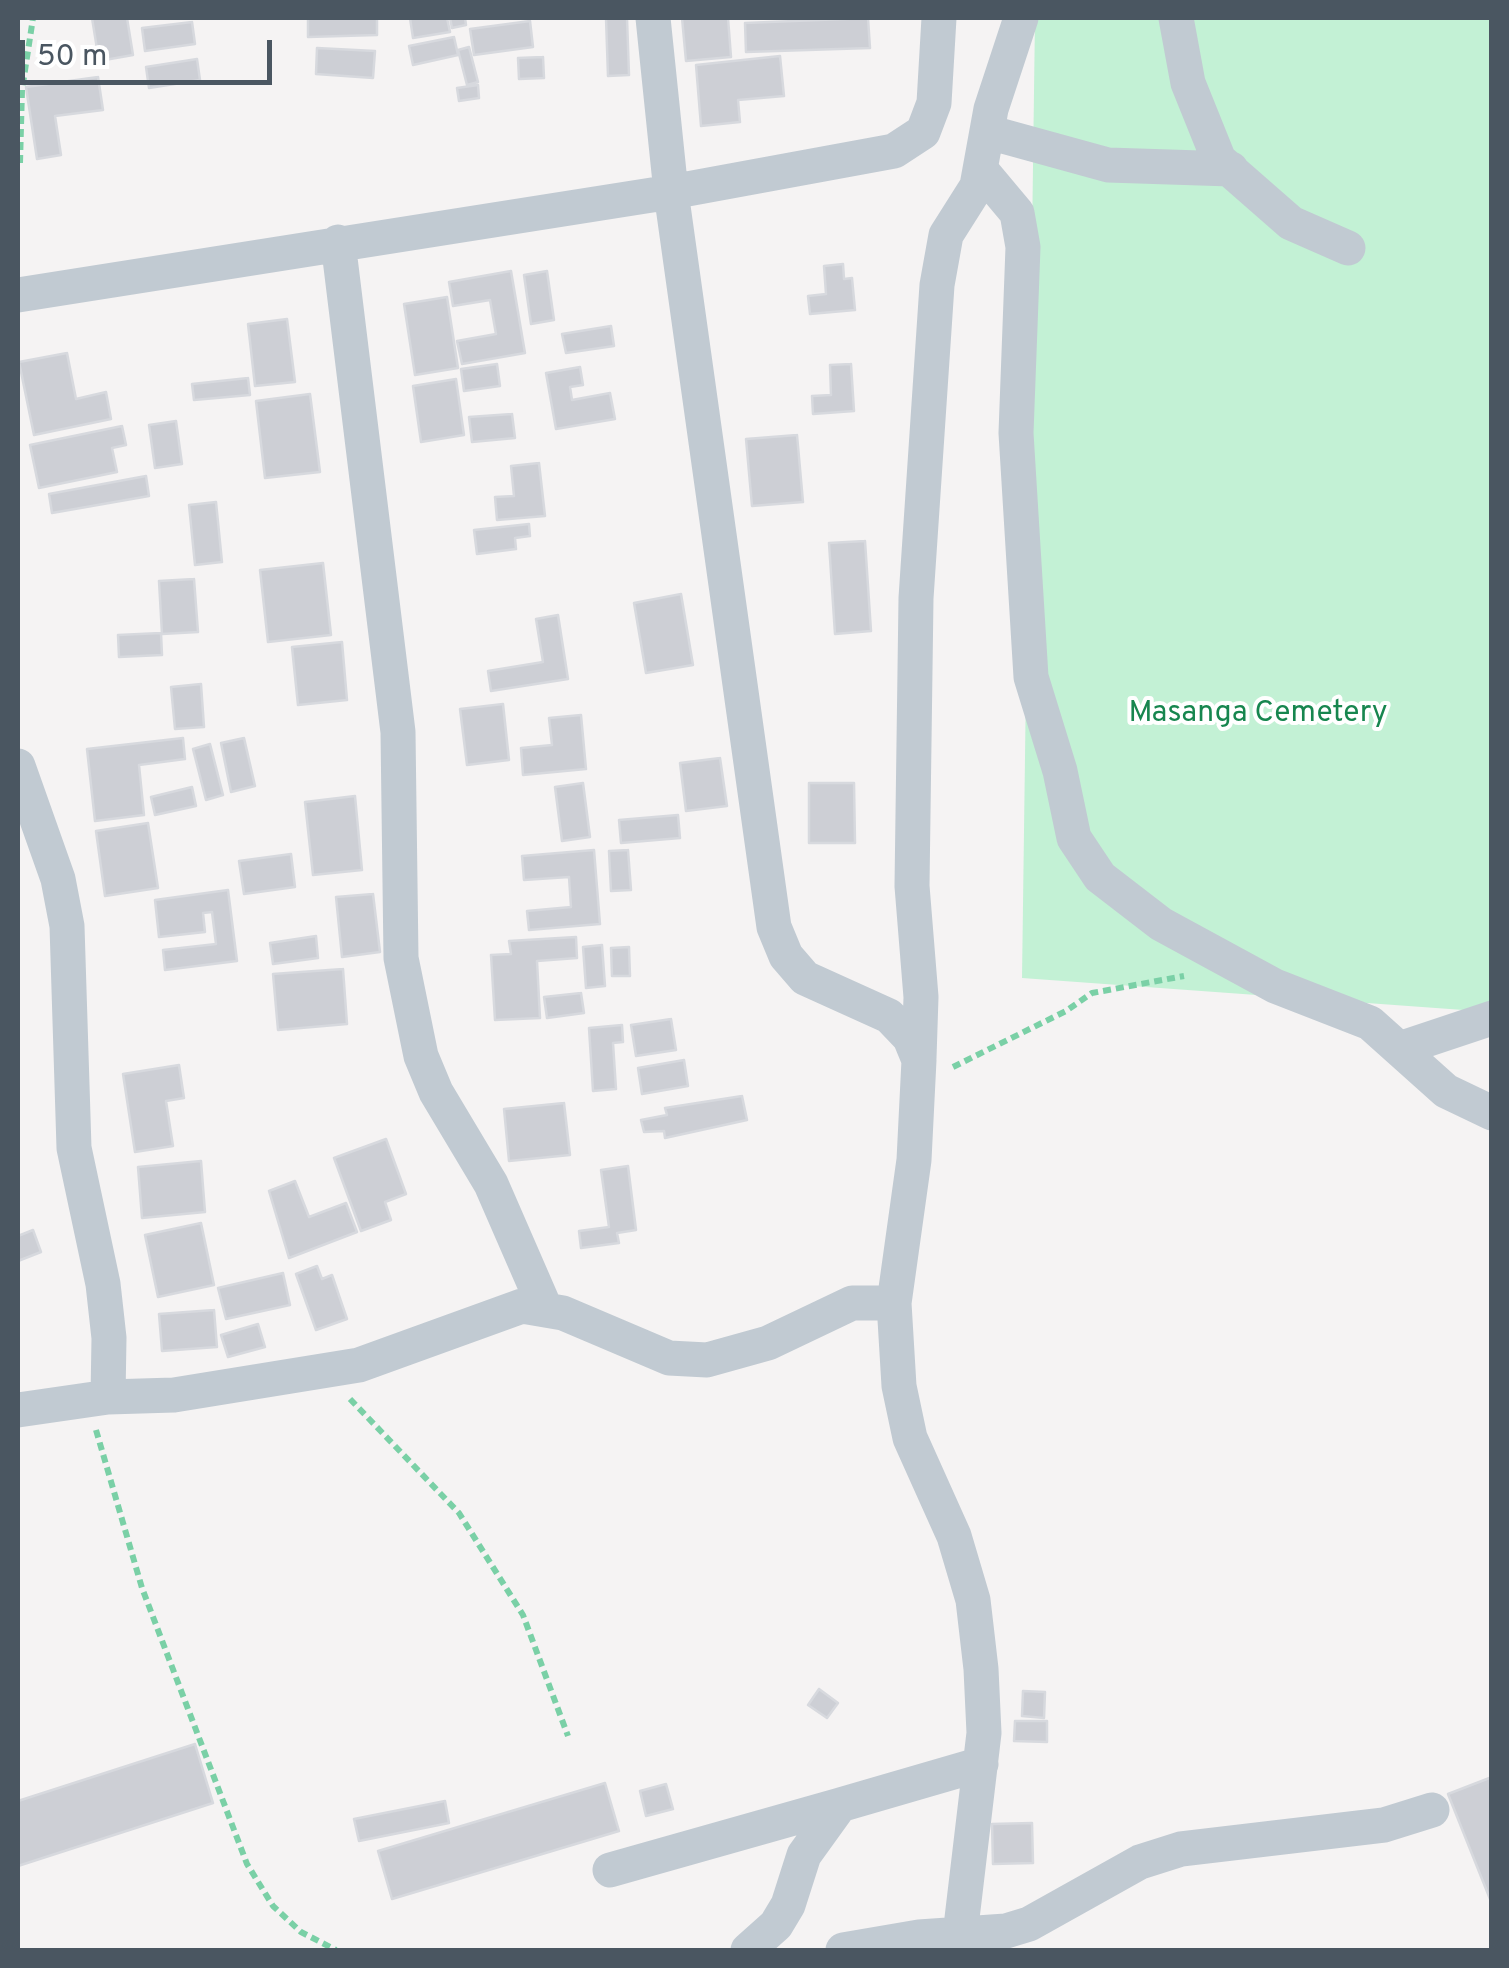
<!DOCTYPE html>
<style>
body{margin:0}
#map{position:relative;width:1509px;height:1968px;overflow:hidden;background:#f5f3f3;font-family:Overpass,sans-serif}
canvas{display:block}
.frame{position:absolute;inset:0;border:20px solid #4a5661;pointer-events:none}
.scale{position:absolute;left:20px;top:40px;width:252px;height:45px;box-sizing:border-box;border:5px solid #4a5661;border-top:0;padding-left:12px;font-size:30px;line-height:35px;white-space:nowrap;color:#4a5661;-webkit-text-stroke:8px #fff;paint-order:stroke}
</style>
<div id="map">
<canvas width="1509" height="1968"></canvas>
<div class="frame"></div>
<div class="scale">50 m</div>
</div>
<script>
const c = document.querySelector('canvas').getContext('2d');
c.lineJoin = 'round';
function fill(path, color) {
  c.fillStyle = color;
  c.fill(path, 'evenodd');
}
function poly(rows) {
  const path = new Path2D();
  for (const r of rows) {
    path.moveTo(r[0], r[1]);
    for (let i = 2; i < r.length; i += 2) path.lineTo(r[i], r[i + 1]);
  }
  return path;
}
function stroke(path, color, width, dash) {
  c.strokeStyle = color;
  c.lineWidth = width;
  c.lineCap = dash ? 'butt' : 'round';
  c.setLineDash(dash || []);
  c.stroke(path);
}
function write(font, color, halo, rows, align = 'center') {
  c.font = font + ' Overpass,sans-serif';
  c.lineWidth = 8;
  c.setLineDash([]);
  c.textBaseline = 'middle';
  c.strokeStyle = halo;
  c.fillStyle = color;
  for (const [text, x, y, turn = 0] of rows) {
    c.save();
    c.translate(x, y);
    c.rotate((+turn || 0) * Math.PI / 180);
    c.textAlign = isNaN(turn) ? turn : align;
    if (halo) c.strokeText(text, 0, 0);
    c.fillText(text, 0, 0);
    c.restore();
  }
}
const green = poly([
 [1035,18,1491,18,1491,1012,1022,978]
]);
const building = poly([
 [92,18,127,18,133,55,99,61,92,18],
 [308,18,377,18,377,35,308,37,308,18],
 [410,18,447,18,450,32,413,38,410,18],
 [450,18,465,18,466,25,452,28,450,18],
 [606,18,627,18,629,75,608,76,606,18],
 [682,18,728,18,731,57,686,61,682,18],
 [868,18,870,48,746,52,745,23,868,18],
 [530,21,533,47,474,55,470,29,530,21],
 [192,22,195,44,145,51,142,28,192,22],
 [454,37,458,55,413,65,409,46,454,37],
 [469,47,478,82,467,85,458,50,469,47],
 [317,48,375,51,373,78,316,74,317,48],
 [780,56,784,96,738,100,740,122,701,126,696,65,780,56],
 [543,57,544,78,519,79,518,58,543,57],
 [197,59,200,80,149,88,146,67,197,59],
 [98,77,103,110,55,116,61,155,37,159,26,87,98,77],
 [478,85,479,98,459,101,457,88,478,85],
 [843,264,844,279,852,278,855,310,810,314,808,296,826,294,824,266,843,264],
 [511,271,525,353,462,364,457,341,496,334,490,300,453,306,449,282,511,271],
 [547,271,554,320,531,324,524,275,547,271],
 [447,297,458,368,415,375,404,304,447,297],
 [287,319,295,382,255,386,248,324,287,319],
 [611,326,614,346,566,353,562,334,611,326],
 [67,353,76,399,106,392,111,419,34,435,19,362,67,353],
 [497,364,500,386,464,391,461,369,497,364],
 [851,364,854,411,813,414,812,396,831,395,830,365,851,364],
 [580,367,583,385,570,387,572,400,610,393,615,419,556,429,546,373,580,367],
 [248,378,250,395,194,400,192,384,248,378],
 [456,379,464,435,421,442,413,386,456,379],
 [310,394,320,472,265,478,256,401,310,394],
 [512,414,515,438,472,442,469,417,512,414],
 [176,421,182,464,155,468,149,425,176,421],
 [122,426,126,445,112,448,117,472,39,488,30,445,122,426],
 [797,435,803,502,752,506,746,439,797,435],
 [539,463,545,516,497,520,495,497,514,496,511,466,539,463],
 [146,476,149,496,52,513,49,494,146,476],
 [216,502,222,562,195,565,189,505,216,502],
 [529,524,530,536,515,538,516,549,477,554,474,530,529,524],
 [865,541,871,631,835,634,829,543,865,541],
 [323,563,331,635,268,642,260,570,323,563],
 [194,579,198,632,162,634,159,581,194,579],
 [681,594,693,665,646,673,634,603,681,594],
 [558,615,568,679,491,691,488,671,543,662,536,619,558,615],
 [161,633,162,655,119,657,118,635,161,633],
 [342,642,347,700,298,705,292,647,342,642],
 [201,684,204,727,175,729,171,687,201,684],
 [503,704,509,760,467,765,460,709,503,704],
 [581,715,586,769,523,775,521,748,552,745,549,718,581,715],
 [183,738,185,759,139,765,144,815,95,821,87,749,183,738],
 [244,738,255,786,231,792,221,743,244,738],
 [210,744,223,795,206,800,193,749,210,744],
 [720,758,727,806,686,811,680,763,720,758],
 [583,783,590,837,562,841,555,787,583,783],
 [809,783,854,783,855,843,809,843,809,783],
 [192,787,196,806,155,815,151,797,192,787],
 [355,796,362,870,313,875,305,802,355,796],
 [678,815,680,838,621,843,619,820,678,815],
 [148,823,158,888,105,896,96,831,148,823],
 [594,850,600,924,529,930,527,911,571,907,569,877,524,880,522,856,594,850],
 [628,850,631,890,611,891,609,851,628,850],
 [291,854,295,887,244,894,239,861,291,854],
 [228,890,237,961,165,970,163,950,216,944,212,912,203,913,205,932,159,937,155,900,228,890],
 [373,894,380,952,342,957,336,897,373,894],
 [316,936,318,958,273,964,270,943,316,936],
 [576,937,577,958,537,961,540,1018,495,1020,491,955,511,954,509,941,576,937],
 [602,945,605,986,586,988,583,947,602,945],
 [629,947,630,976,612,976,611,948,629,947],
 [343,969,347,1024,278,1030,273,974,343,969],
 [581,993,584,1013,547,1018,544,997,581,993],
 [671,1019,676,1050,636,1056,631,1025,671,1019],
 [622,1025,623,1042,613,1043,616,1089,593,1091,589,1028,622,1025],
 [684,1060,688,1086,642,1094,638,1068,684,1060],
 [179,1065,184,1098,166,1101,173,1146,135,1152,123,1074,179,1065],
 [742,1096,747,1120,665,1138,664,1131,644,1132,641,1120,667,1115,665,1108,742,1096],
 [564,1103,570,1155,509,1161,504,1109,564,1103],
 [386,1139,406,1194,385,1202,391,1220,361,1231,334,1158,386,1139],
 [201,1161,205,1212,142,1218,138,1167,201,1161],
 [628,1166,636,1230,617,1233,619,1243,581,1248,579,1231,609,1227,601,1170,628,1166],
 [295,1181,309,1217,346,1203,357,1232,289,1258,269,1191,295,1181],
 [201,1223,214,1285,158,1297,145,1235,201,1223],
 [33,1230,41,1252,18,1261,18,1236,33,1230],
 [317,1266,322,1279,332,1275,347,1319,316,1330,296,1274,317,1266],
 [283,1273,290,1305,226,1319,218,1288,283,1273],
 [214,1310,217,1347,162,1351,159,1314,214,1310],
 [258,1324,265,1347,228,1357,221,1335,258,1324],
 [819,1689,838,1703,827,1718,808,1705,819,1689],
 [1023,1691,1045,1692,1044,1718,1022,1716,1023,1691],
 [1015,1721,1047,1721,1047,1742,1014,1741,1015,1721],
 [195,1744,213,1803,18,1866,18,1801,195,1744],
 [1492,1777,1492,1904,1448,1794,1492,1777],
 [605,1783,619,1831,392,1899,378,1851,605,1783],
 [666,1784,673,1809,646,1816,640,1791,666,1784],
 [445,1801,449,1823,359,1841,354,1819,445,1801],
 [1032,1823,1033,1863,993,1864,992,1824,1032,1823]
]);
const path = poly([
 [20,163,22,90,33,18],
 [953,1067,1066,1011,1092,993,1184,976],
 [350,1399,459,1513,523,1615,568,1736],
 [96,1430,142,1588,247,1864,273,1906,301,1932,336,1950]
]);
const minor = poly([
 [653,18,671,192,774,927,786,956,805,978,889,1016,910,1038,919,1060,914,1160,894,1303,899,1386,910,1438,954,1536,973,1600,981,1669,984,1733,960,1935],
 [1176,18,1188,83,1219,160,1291,223,1348,248],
 [988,132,1108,165,1231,169],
 [981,170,1017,213,1023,247,1016,433,1031,677,1060,771,1074,838,1100,877,1161,924,1275,986,1370,1023,1446,1091,1492,1113],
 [338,242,398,732,401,958,421,1056,436,1092,491,1184,545,1308],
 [18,295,671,192,894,151,923,132,934,103,939,18],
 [18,766,58,879,67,926,74,1148,103,1284,109,1338,108,1397],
 [1402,1048,1492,1018],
 [919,1058,921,997,912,886,916,598,937,285,946,235,977,186,991,109,1021,18],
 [18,1410,108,1397,174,1395,359,1365,522,1306,563,1313,669,1358,707,1360,768,1343,852,1303,894,1303],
 [610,1870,840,1805],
 [748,1950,776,1925,788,1905,804,1855,840,1805,981,1764],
 [843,1950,919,1937,1006,1931,1029,1924,1140,1862,1181,1849,1384,1825,1432,1810]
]);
const parkNames = [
 ["Masanga Cemetery",1258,715]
];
fill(green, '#c3f1d5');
fill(building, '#cdcfd5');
stroke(building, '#d7d9de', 2.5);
stroke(path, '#7ad0a6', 6, [8, 5]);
stroke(minor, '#c1cad2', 35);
write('30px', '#17864f', '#fff', parkNames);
</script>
